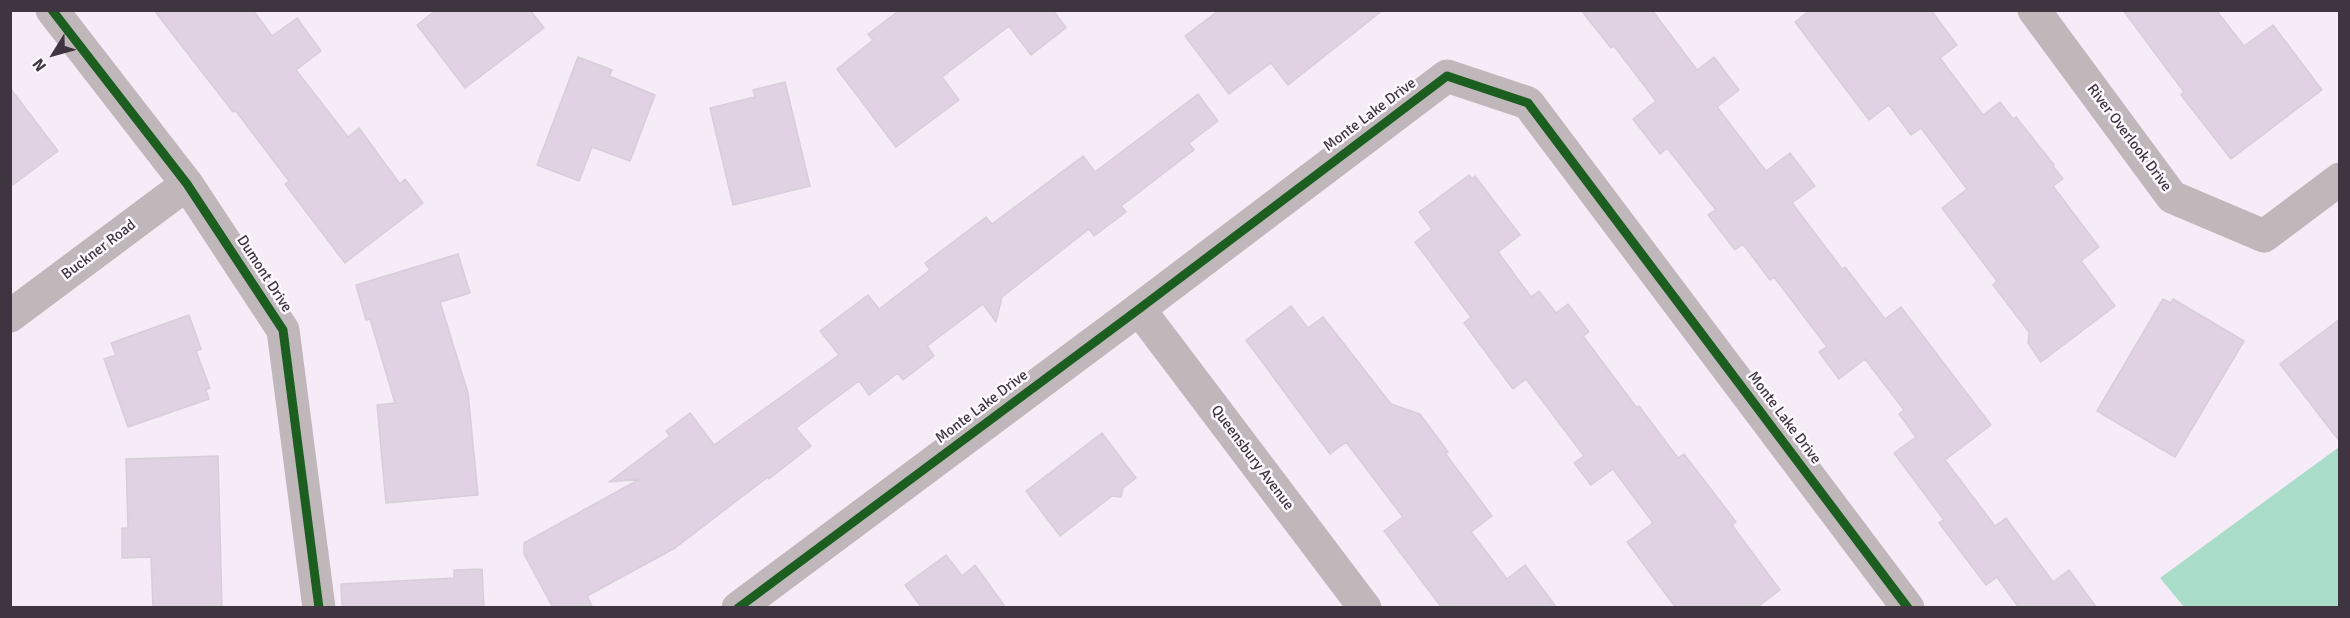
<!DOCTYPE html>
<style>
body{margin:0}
#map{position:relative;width:2350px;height:618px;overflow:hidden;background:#f6ecf8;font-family:Signika,sans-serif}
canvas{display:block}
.frame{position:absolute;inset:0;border:12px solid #3e3541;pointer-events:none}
.north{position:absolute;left:24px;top:24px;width:60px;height:60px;-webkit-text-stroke:4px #fef9ff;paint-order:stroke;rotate:233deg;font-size:16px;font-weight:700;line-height:24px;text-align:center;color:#3e3541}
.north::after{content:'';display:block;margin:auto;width:21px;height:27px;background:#3e3541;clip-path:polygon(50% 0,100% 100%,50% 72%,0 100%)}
</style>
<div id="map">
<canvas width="2350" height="618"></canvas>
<div class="frame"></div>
<div class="north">N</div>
</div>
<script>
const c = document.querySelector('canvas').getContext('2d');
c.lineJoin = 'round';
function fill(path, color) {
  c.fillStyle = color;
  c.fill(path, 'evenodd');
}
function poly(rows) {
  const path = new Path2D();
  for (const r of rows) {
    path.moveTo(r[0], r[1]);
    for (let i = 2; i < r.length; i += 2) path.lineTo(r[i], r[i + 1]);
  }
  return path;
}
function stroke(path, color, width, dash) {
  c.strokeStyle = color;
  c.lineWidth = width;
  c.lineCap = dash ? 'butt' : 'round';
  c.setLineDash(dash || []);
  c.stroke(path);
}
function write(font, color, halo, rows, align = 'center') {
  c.font = font + ' Signika,sans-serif';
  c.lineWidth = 5;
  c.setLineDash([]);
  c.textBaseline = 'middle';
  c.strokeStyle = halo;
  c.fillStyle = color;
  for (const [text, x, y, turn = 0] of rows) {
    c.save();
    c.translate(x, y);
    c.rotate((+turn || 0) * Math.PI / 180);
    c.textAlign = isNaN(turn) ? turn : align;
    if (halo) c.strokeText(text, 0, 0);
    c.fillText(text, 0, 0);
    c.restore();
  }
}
const forest = poly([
 [2339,447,2339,607,2184,607,2160,578]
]);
const building = poly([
 [154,10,253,10,272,36,297,18,321,51,296,70,348,137,359,128,400,184,405,179,423,203,345,263,285,184,289,181,235,110,233,112,154,10],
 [436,10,530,10,544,28,465,88,417,25,436,10],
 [900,10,1053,10,1066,28,1031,55,1009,26,942,77,959,100,896,147,837,69,873,40,868,34,900,10],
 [1219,10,1383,10,1288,85,1271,63,1229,94,1185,36,1219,10],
 [1581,10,1652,10,1697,70,1714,57,1739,90,1717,107,1766,171,1790,153,1815,186,1792,203,1842,269,1845,267,1885,319,1901,307,1991,425,1945,460,1995,526,2006,518,2053,582,2069,570,2097,608,2019,608,1997,577,1986,585,1939,523,1944,520,1894,453,1916,437,1899,414,1904,410,1865,359,1839,379,1819,352,1827,347,1774,277,1770,280,1743,244,1735,250,1708,215,1716,210,1667,148,1660,154,1633,119,1656,101,1614,46,1611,48,1581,10],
 [1810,10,1931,10,1957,45,1940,58,1983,115,2000,102,2013,119,2016,117,2054,165,2053,166,2063,179,2053,186,2099,247,2081,261,2115,306,2041,362,2028,343,2029,332,1993,285,1997,281,1942,208,1967,189,1921,128,1911,135,1889,105,1869,120,1795,22,1810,10],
 [2123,10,2216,10,2244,46,2273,25,2322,90,2231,159,2181,95,2184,92,2123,10],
 [578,57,612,70,609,76,655,95,630,161,592,147,579,181,537,165,578,57],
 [785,82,810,186,733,205,710,108,755,97,753,90,785,82],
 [10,88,58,151,10,187,10,88],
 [1198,94,1218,121,1189,143,1194,150,1121,206,1126,212,1094,236,1089,229,1002,297,996,322,983,304,927,346,934,356,903,380,898,373,869,395,859,381,796,428,811,446,769,479,768,477,675,548,587,596,593,608,553,608,524,554,524,543,640,479,609,482,670,436,666,431,690,413,714,445,839,355,820,331,868,295,879,309,930,270,925,263,986,217,992,224,1083,156,1095,172,1198,94],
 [1469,175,1472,179,1475,176,1520,235,1498,252,1531,297,1539,291,1556,313,1568,304,1589,332,1583,336,1637,408,1639,406,1678,458,1684,454,1736,522,1732,525,1780,590,1756,608,1676,608,1627,542,1653,523,1613,469,1591,485,1574,463,1584,456,1526,379,1513,389,1464,323,1471,317,1415,242,1432,229,1419,212,1469,175],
 [458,254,470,293,440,302,468,393,478,495,386,503,377,405,395,403,370,319,366,320,356,285,458,254],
 [2163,299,2171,303,2173,299,2244,341,2175,457,2097,411,2163,299],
 [1291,306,1308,328,1323,317,1391,404,1420,414,1448,452,1445,453,1492,516,1471,532,1507,579,1525,565,1557,608,1442,608,1384,531,1403,517,1346,442,1330,454,1246,340,1291,306],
 [189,315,201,349,196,351,210,388,206,390,209,399,128,427,104,359,116,355,111,343,189,315],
 [2340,319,2340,442,2280,364,2340,319],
 [1102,433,1136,478,1123,488,1121,497,1112,496,1060,536,1026,491,1102,433],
 [218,456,222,608,153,608,151,557,122,558,122,528,128,528,126,459,218,456],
 [946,555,962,576,975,565,1006,608,922,608,905,585,946,555],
 [482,569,484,608,342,608,341,584,454,578,454,570,482,569]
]);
const minor = poly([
 [52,10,187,184,283,330,319,608],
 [2034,10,2172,197,2264,236,2340,179],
 [1139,309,1365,608],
 [10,316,187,184],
 [738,608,1139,309,1447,76,1528,103,1908,608]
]);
const cycleway = poly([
 [52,10,187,184,283,330,319,608],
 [738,608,1139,309,1447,76,1528,103,1908,608]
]);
const streetNames = [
 ["Monte Lake Drive",1370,115,-37],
 ["River Overlook Drive",2129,138,53],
 ["Buckner Road",99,250,-37],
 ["Dumont Drive",264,274,57],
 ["Monte Lake Drive",982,407,-37],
 ["Monte Lake Drive",1784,418,53],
 ["Queensbury Avenue",1252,458,53]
];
fill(forest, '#aaddc9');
fill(building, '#e0d2e3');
stroke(building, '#d7ced9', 1.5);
stroke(minor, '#bfb7ba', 33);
stroke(cycleway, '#1b5e20', 9);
write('15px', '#3e3541', '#fef9ff', streetNames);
</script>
